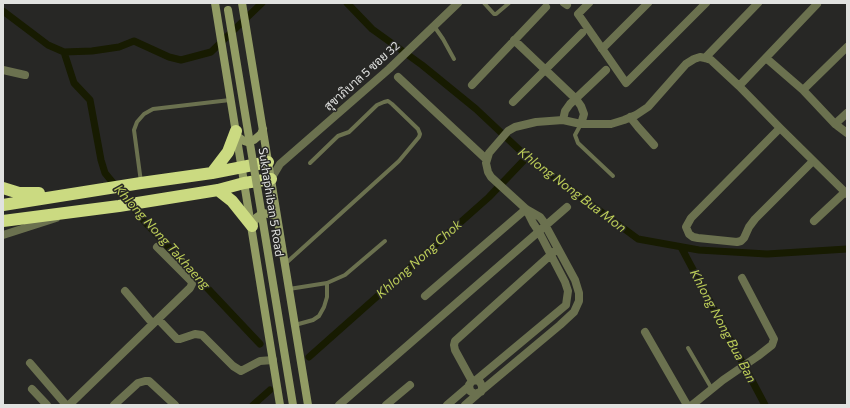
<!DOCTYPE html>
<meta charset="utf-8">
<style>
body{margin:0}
#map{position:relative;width:850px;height:408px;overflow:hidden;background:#272725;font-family:Commissioner,sans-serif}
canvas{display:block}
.frame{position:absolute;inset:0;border:4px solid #e1e2e0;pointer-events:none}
</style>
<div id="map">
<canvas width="850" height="408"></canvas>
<div class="frame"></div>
</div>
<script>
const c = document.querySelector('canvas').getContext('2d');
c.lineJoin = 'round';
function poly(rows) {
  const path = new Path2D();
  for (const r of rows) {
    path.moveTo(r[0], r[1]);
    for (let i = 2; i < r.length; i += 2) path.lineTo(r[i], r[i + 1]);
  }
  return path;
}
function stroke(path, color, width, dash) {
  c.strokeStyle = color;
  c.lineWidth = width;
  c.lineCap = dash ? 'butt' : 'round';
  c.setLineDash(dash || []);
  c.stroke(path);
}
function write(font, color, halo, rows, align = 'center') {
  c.font = font + ' Commissioner,Sarabun,sans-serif';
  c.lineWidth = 3;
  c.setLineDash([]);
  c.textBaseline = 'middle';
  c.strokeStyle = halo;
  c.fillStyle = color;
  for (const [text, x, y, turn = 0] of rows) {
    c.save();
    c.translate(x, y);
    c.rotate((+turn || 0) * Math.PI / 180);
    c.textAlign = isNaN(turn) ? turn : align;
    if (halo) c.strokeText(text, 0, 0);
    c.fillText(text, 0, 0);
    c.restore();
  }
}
const canal = poly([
 [347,3,372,29,422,65,476,109,527,157,638,239,699,250,767,254,847,249],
 [3,11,48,45,64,52,92,51,119,47,134,41,169,57,181,60,211,52,262,3],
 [64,52,74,83,90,100,101,160,105,173,145,222,260,344],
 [681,247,765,405],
 [309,357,489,197,527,157],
 [253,405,270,390]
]);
const service = poly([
 [484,3,494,14,496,14,509,3],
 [434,26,443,39,454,59],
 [581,124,575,135,578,143,613,176],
 [141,182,134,130,137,122,144,114,153,109,230,100],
 [285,264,399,161,419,137,420,134,418,129,392,104,388,101,384,102,377,105,349,132,338,136,310,163],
 [289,289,327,283,345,275,385,241],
 [295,325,313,320,319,316,324,307,327,297,327,283],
 [688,348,712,389]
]);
const minor = poly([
 [564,3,567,5],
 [589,3,578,14,626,83,706,3],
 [514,40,576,99,581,106,584,114,581,124],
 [602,49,648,3],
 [705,58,758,3],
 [766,58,803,90,835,124,847,133],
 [3,70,25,75],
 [398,77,486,159],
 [472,85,546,7],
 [739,86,817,4],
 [803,90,847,47],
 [513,102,582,33],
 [630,117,638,127,654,145],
 [563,120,565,111,570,104,606,70],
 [835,124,847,113],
 [780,128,691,218,686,227,689,234,693,237,698,238,737,242,741,241,744,238,749,227,755,219,813,161],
 [271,179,280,164,389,69,458,3],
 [814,221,845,192],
 [3,235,56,218],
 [125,291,153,324],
 [425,296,526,209],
 [158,319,177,339,180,339,195,334,202,335,233,366,241,371,260,361,273,360],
 [645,332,687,405],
 [30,363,66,405],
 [476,380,566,305,568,291,565,282,539,232,533,223,526,209],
 [472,381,455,350,454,345,455,341,555,251],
 [32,389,47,405],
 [481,391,560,325,574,312,579,301,579,293,575,280,543,221,540,217,526,209,491,177,488,172,486,163,489,153,508,131,515,127,536,122,563,120,581,124,611,124,624,120,636,115,648,107,686,64,694,59,700,57,705,58,711,60,739,86,780,128,847,194],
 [69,405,190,288,192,284,191,281,157,247],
 [114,405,138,383,145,381,149,381,175,405],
 [339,405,567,207],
 [386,405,410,385],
 [447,405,468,387],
 [465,405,480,392,481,392,482,389,482,386,480,382,476,380,472,381,469,385,470,391,475,394,480,392],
 [692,405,723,380,758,356,772,345,774,339,742,278]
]);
const secondary = poly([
 [215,3,280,405],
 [242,3,308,405],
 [237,136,244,141,247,142,254,140,261,134,263,129],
 [252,226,257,217,263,213,274,215,277,218]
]);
const motorway = poly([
 [212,173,228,152,236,131],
 [3,188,19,193,39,193],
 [218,190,232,201,252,226],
 [3,205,141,183,212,173,268,162],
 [3,221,119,206,218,190,244,183,271,179]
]);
const secondaryBridge = poly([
 [228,10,293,405]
]);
const streetNames = [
 ["สุขาภิบาล 5 ซอย 32",362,76,-42],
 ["Sukhaphiban 5 Road",271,202,81]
];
const waterNames = [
 ["Khlong Nong Bua Mon",572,190,37],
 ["Khlong Nong Takhaeng",162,237,48],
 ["Khlong Nong Chok",419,259,-42],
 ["Khlong Nong Bua Ban",723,326,62]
];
stroke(canal, '#171b01', 7);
stroke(service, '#6b714f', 4);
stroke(minor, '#6b714f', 8);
stroke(secondary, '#929c64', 8);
stroke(motorway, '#cbda81', 12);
stroke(secondaryBridge, '#929c64', 8);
write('12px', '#e1e2e0', '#272725', streetNames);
write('italic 13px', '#bdce58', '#272725', waterNames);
</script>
